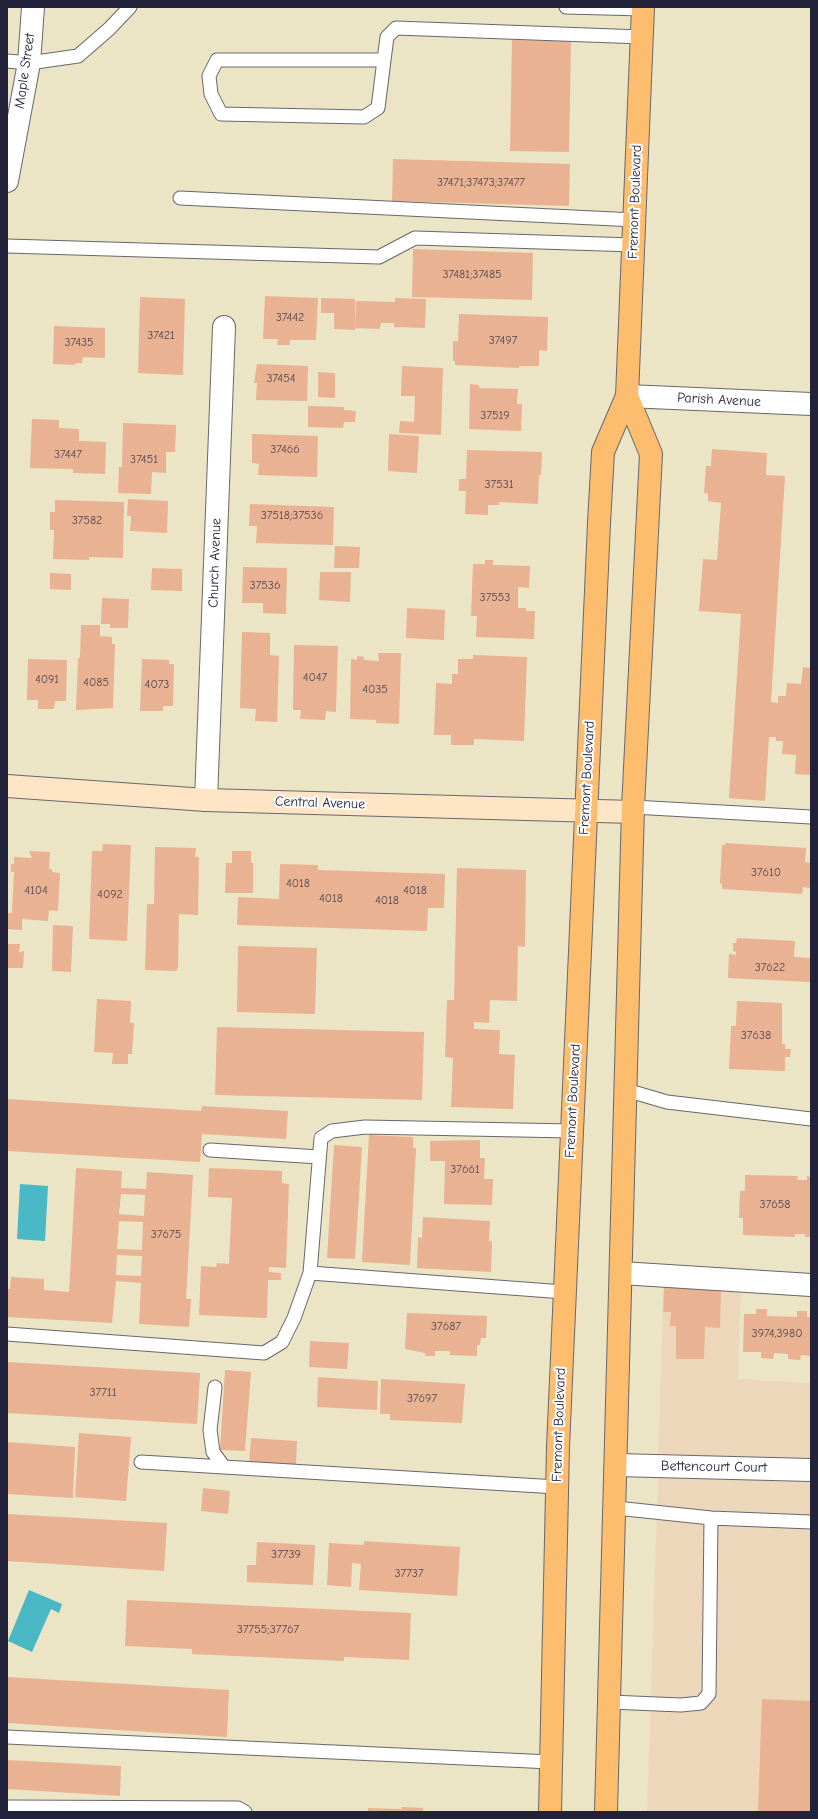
<!DOCTYPE html>
<style>
body{margin:0}
#map{position:relative;width:818px;height:1819px;overflow:hidden;background:#ebe5c6;font-family:"Comic Neue",sans-serif}
canvas{display:block}
.frame{position:absolute;inset:0;border:8px solid #22223b;pointer-events:none}
</style>
<div id="map">
<canvas width="818" height="1819"></canvas>
<div class="frame"></div>
</div>
<script>
const c = document.querySelector('canvas').getContext('2d');
c.lineJoin = 'round';
function fill(path, color) {
  c.fillStyle = color;
  c.fill(path, 'evenodd');
}
function poly(rows) {
  const path = new Path2D();
  for (const r of rows) {
    path.moveTo(r[0], r[1]);
    for (let i = 2; i < r.length; i += 2) path.lineTo(r[i], r[i + 1]);
  }
  return path;
}
function stroke(path, color, width, dash) {
  c.strokeStyle = color;
  c.lineWidth = width;
  c.lineCap = dash ? 'butt' : 'round';
  c.setLineDash(dash || []);
  c.stroke(path);
}
function write(font, color, halo, rows, align = 'center') {
  c.font = font + ' "Comic Neue",sans-serif';
  c.lineWidth = 4;
  c.setLineDash([]);
  c.textBaseline = 'middle';
  c.strokeStyle = halo;
  c.fillStyle = color;
  for (const [text, x, y, turn = 0] of rows) {
    c.save();
    c.translate(x, y);
    c.rotate((+turn || 0) * Math.PI / 180);
    c.textAlign = isNaN(turn) ? turn : align;
    if (halo) c.strokeText(text, 0, 0);
    c.fillText(text, 0, 0);
    c.restore();
  }
}
const built = poly([
 [664,1282,741,1286,738,1379,811,1383,811,1460,658,1457],
 [658,1476,811,1479,811,1812,647,1812]
]);
const water = poly([
 [20,1184,48,1186,45,1241,17,1239],
 [29,1590,62,1604,59,1613,51,1609,32,1652,8,1641]
]);
const building = poly([
 [512,40,571,41,569,152,510,151],
 [393,159,570,164,569,206,392,201],
 [413,249,533,253,532,300,412,297],
 [265,296,318,298,316,340,290,340,290,345,277,345,278,339,263,339],
 [140,297,185,299,183,375,138,373],
 [321,298,355,299,355,330,334,329,334,313,321,313],
 [395,298,426,299,425,328,394,327,394,323,381,323,380,329,355,328,356,301,395,302],
 [459,314,548,317,547,351,539,350,539,366,519,366,519,368,455,365,455,361,453,361,453,341,458,341],
 [54,326,105,328,105,358,83,357,82,363,76,363,75,365,53,364],
 [257,364,308,366,307,401,256,400,257,383,254,383],
 [402,366,443,368,441,435,399,433,400,421,414,422,415,396,401,396],
 [318,372,335,373,335,398,318,397],
 [470,384,479,385,479,388,518,389,517,404,522,404,521,431,469,429],
 [308,406,344,407,344,410,356,411,355,422,344,422,343,428,308,427],
 [32,419,59,420,59,428,79,429,79,441,106,442,105,474,73,473,73,469,30,468],
 [123,423,176,425,175,452,166,452,166,473,152,472,151,494,118,493,119,467,122,467],
 [252,434,318,436,317,477,258,475,259,464,252,463],
 [389,434,419,436,417,473,388,471],
 [712,449,767,453,766,475,785,476,771,702,778,703,778,696,786,696,787,683,801,684,803,667,811,668,811,775,795,774,796,755,782,754,783,741,776,741,776,737,769,737,765,801,729,798,741,614,699,611,703,559,717,560,721,503,708,501,708,494,704,493,706,466,711,466],
 [467,450,542,452,541,475,539,475,538,504,499,502,499,505,488,505,488,515,465,514,466,491,459,491,459,479,466,479],
 [128,499,168,501,167,533,130,531,131,516,127,516],
 [55,500,124,502,123,558,89,557,89,560,53,559,54,530,50,530,50,512,55,512],
 [250,504,334,507,333,545,256,543,257,526,249,526],
 [335,546,360,547,359,568,334,568],
 [485,560,493,560,493,565,530,566,529,588,518,587,518,608,526,608,526,611,535,611,534,639,476,637,477,616,471,616,473,564,485,564],
 [243,567,287,568,286,614,263,613,263,603,242,603],
 [152,568,182,569,182,591,151,590],
 [320,572,351,572,350,602,319,600],
 [50,573,71,574,71,590,50,589],
 [102,598,129,599,128,628,110,628,110,624,101,624],
 [407,608,445,610,444,640,406,638],
 [81,625,100,625,100,636,112,637,112,644,115,644,113,708,76,710,78,658,80,658],
 [242,632,270,633,270,655,279,656,277,722,255,721,256,709,240,708],
 [294,645,338,646,336,712,326,711,325,720,300,719,301,710,293,710],
 [378,653,401,653,399,724,376,723,376,720,350,719,351,659,357,660,357,656,364,657,364,660,379,661],
 [473,655,527,657,524,741,474,739,474,745,451,745,451,735,434,735,436,683,452,684,452,674,458,674,458,659,473,659],
 [28,659,67,660,66,701,55,701,54,709,38,709,38,700,27,700],
 [142,659,169,660,169,664,174,664,173,706,163,706,163,711,140,711],
 [725,843,806,848,805,862,811,863,811,888,803,887,802,894,722,889,722,884,720,883,722,845,725,845],
 [103,844,131,845,127,941,89,939,92,851,102,851],
 [155,847,196,848,195,857,199,857,198,915,179,914,178,968,177,968,177,971,145,970,147,904,154,904],
 [29,851,50,852,49,869,52,869,52,872,60,873,58,911,49,910,48,921,22,919,22,930,7,929,7,913,12,913,14,872,11,872,11,864,14,864,14,857,32,858],
 [232,851,251,851,251,863,253,863,253,893,225,893,226,863,232,863],
 [280,864,318,865,318,870,445,874,444,908,428,908,427,931,237,925,238,897,279,899],
 [457,868,526,870,525,947,518,946,517,1001,490,1000,489,1023,474,1022,474,1029,500,1030,499,1054,515,1055,513,1109,451,1107,453,1058,445,1057,447,1000,454,1000],
 [53,925,73,926,71,972,52,971],
 [737,938,795,941,794,957,811,958,811,982,728,978,729,954,736,955,736,952,733,951,733,943,736,943],
 [7,944,20,944,19,952,24,951,23,968,7,968],
 [238,946,317,948,315,1014,237,1012],
 [97,999,131,1001,130,1023,134,1023,132,1054,128,1054,128,1064,112,1064,113,1053,94,1052],
 [737,1001,782,1003,782,1044,785,1044,785,1049,791,1049,790,1057,785,1057,785,1071,729,1069,731,1026,736,1026],
 [217,1027,424,1032,422,1100,215,1095],
 [7,1099,201,1111,202,1106,288,1111,286,1139,202,1134,200,1162,7,1151],
 [369,1135,413,1137,413,1148,416,1148,410,1265,362,1262],
 [480,1140,480,1158,485,1158,484,1179,493,1179,492,1205,444,1204,445,1161,430,1161,430,1141],
 [334,1145,362,1147,355,1259,327,1258],
 [76,1168,122,1171,121,1188,146,1189,147,1172,193,1175,186,1299,191,1299,189,1327,139,1324,141,1283,116,1281,112,1323,7,1317,7,1289,10,1289,11,1277,44,1279,44,1290,69,1292],
 [121,1194,145,1195,144,1216,119,1214],
 [119,1221,143,1222,142,1250,117,1249],
 [117,1255,142,1256,141,1276,116,1275],
 [209,1168,282,1171,282,1183,289,1184,286,1268,269,1267,269,1272,281,1273,281,1280,268,1280,267,1318,199,1315,201,1266,216,1267,217,1263,229,1264,232,1198,208,1197],
 [745,1175,798,1176,797,1180,807,1180,807,1176,811,1177,811,1237,805,1237,805,1234,795,1234,795,1237,743,1235,743,1218,739,1218,740,1191,745,1191],
 [423,1217,490,1221,489,1241,492,1241,491,1272,417,1268,418,1237,422,1238],
 [664,1285,721,1287,720,1328,705,1327,704,1359,676,1359,676,1326,670,1326,671,1312,663,1312],
 [756,1309,767,1309,767,1316,797,1317,797,1311,807,1311,807,1317,811,1317,811,1356,801,1355,800,1360,788,1359,788,1354,774,1353,773,1359,761,1358,761,1352,743,1352,744,1314,756,1314],
 [407,1313,487,1316,486,1338,481,1338,480,1345,477,1345,477,1356,450,1355,450,1351,435,1351,435,1356,425,1356,425,1353,405,1349],
 [310,1341,349,1343,347,1369,309,1367],
 [7,1362,200,1373,197,1424,7,1413],
 [225,1370,251,1372,245,1451,220,1450],
 [318,1377,378,1381,377,1410,317,1407],
 [381,1379,465,1384,462,1423,390,1420,390,1414,380,1414],
 [79,1433,131,1437,126,1501,75,1497],
 [251,1438,297,1441,296,1465,249,1463],
 [7,1442,75,1447,73,1498,7,1494],
 [203,1488,230,1491,228,1514,201,1511],
 [7,1514,167,1523,164,1571,7,1561],
 [364,1541,460,1547,457,1596,359,1590,361,1564,352,1563,351,1587,327,1585,329,1543,364,1545],
 [257,1542,315,1545,313,1585,247,1582,247,1565,256,1565],
 [127,1600,411,1613,409,1660,344,1657,344,1661,192,1654,192,1649,125,1646],
 [7,1677,229,1690,227,1737,7,1723],
 [762,1699,811,1701,811,1812,758,1812],
 [7,1760,121,1766,120,1796,7,1789],
 [402,1807,423,1808,423,1811,431,1812,368,1812,368,1808,402,1809]
]);
const service = poly([
 [566,7,643,9],
 [384,60,378,108,364,117,221,114,211,94,209,76,217,60,384,60,387,37,396,28,642,37],
 [7,61,29,63,78,56,109,29,130,7],
 [180,198,635,220],
 [7,246,379,257,415,238,634,245],
 [633,807,811,817],
 [626,1090,667,1102,811,1119],
 [210,1150,319,1157],
 [564,1292,310,1273,321,1138,332,1131,365,1127,571,1131],
 [7,1334,264,1353,282,1342,294,1318,310,1273],
 [215,1387,210,1430,213,1452,224,1467,557,1487],
 [141,1462,224,1467],
 [616,1508,711,1518,811,1522],
 [610,1702,681,1705,701,1703,709,1694,711,1518],
 [7,1737,551,1762],
 [7,1807,238,1808,245,1812]
]);
const minor = poly([
 [7,181,29,63,33,7],
 [627,396,811,404],
 [206,800,224,327],
 [621,1273,811,1285],
 [616,1465,811,1470]
]);
const secondary = poly([
 [7,786,206,800,633,812]
]);
const primary = poly([
 [550,1812,558,1447,599,523,603,452,627,396,643,7],
 [606,1812,633,807,651,454,627,396]
]);
const numberNames = [
 ["37471;37473;37477",481,183],
 ["37481;37485",472,275],
 ["37442",290,318],
 ["37421",161,336],
 ["37497",503,341],
 ["37435",79,343],
 ["37454",281,379],
 ["37519",495,416],
 ["37466",285,450],
 ["37447",68,455],
 ["37451",144,460],
 ["37531",499,485],
 ["37518;37536",292,516],
 ["37582",87,521],
 ["37536",265,586],
 ["37553",495,598],
 ["4047",315,678],
 ["4091",47,680],
 ["4085",96,683],
 ["4073",157,685],
 ["4035",375,690],
 ["37610",766,873],
 ["4018",298,884],
 ["4104",36,891],
 ["4018",415,891],
 ["4092",110,895],
 ["4018",331,899],
 ["4018",387,901],
 ["37622",770,968],
 ["37638",756,1036],
 ["37661",465,1170],
 ["37658",775,1205],
 ["37675",166,1235],
 ["37687",446,1327],
 ["3974,3980",777,1334],
 ["37711",103,1393],
 ["37697",422,1399],
 ["37739",286,1555],
 ["37737",409,1574],
 ["37755;37767",268,1630]
];
const streetNames = [
 ["Maple Street",25,71,-82],
 ["Fremont Boulevard",635,202,-88],
 ["Parish Avenue",719,400,3],
 ["Church Avenue",215,563,-88],
 ["Fremont Boulevard",587,778,-87],
 ["Central Avenue",320,803,2],
 ["Fremont Boulevard",573,1101,-87],
 ["Fremont Boulevard",559,1425,-88],
 ["Bettencourt Court",714,1467,1]
];
fill(built, '#edd7bb');
fill(water, '#49b7c4');
fill(building, '#e8b293');
stroke(service, '#68666c', 15);
stroke(minor, '#68666c', 24);
stroke(secondary, '#68666c', 24);
stroke(primary, '#68666c', 24);
stroke(service, '#fff', 13);
stroke(minor, '#fff', 22);
stroke(secondary, '#fee5c5', 22);
stroke(primary, '#fcbd6f', 22);
write('12px', '#544651', null, numberNames);
write('14px', '#22223b', '#fff', streetNames);
</script>
